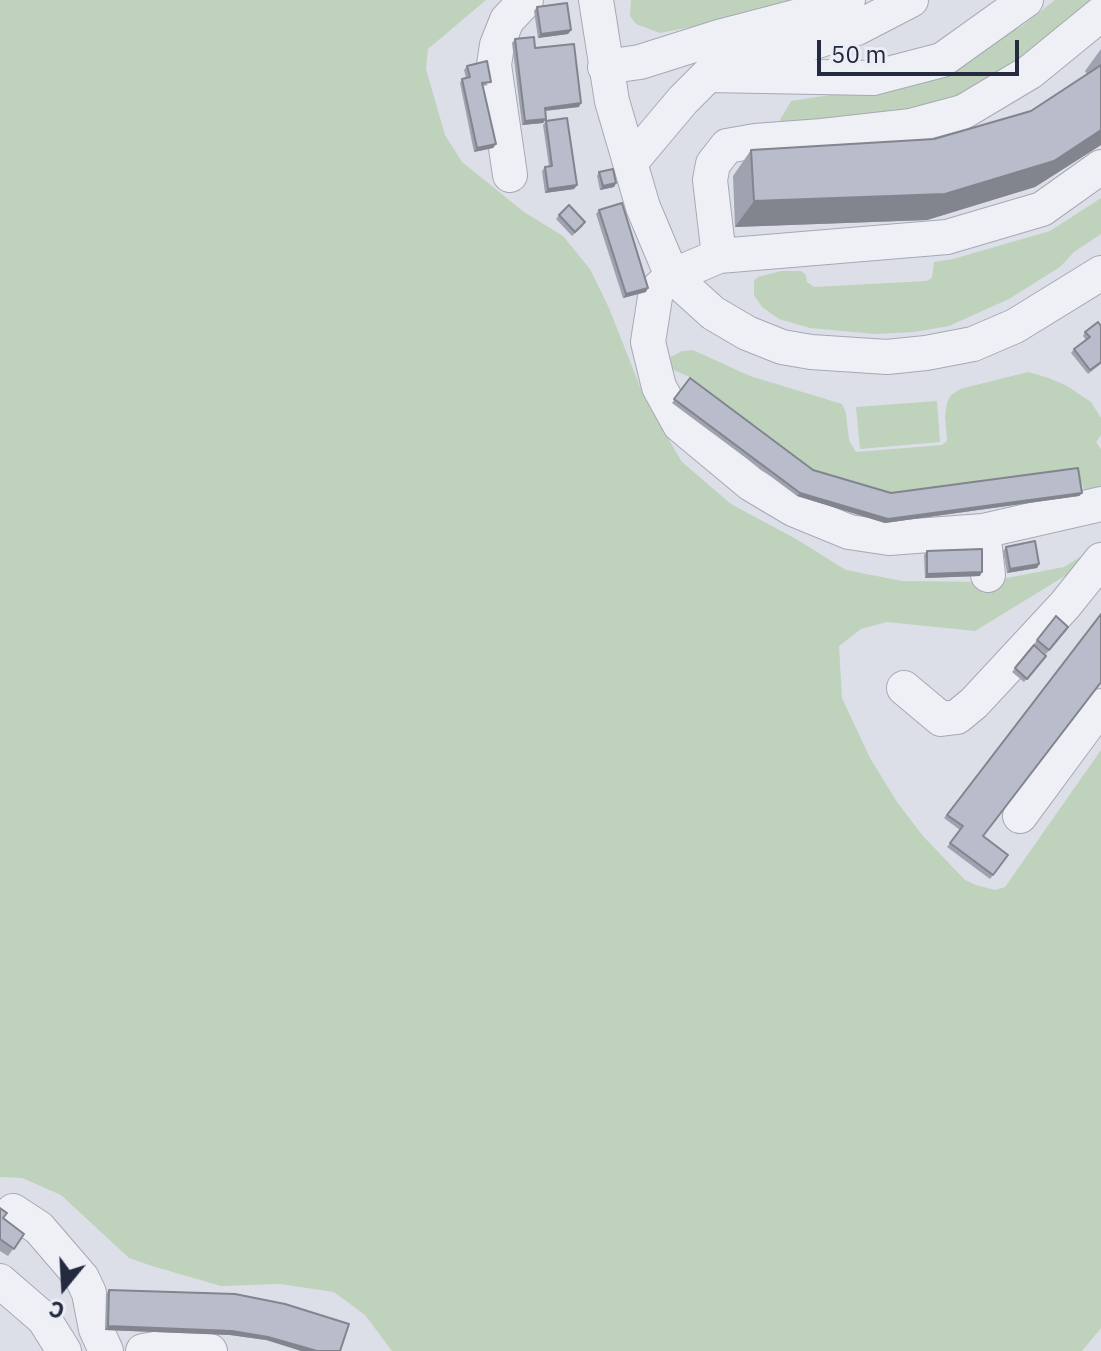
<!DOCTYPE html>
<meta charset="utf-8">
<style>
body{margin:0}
#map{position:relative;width:1101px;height:1351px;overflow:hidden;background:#dcdfe8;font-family:"IBM Plex Sans",sans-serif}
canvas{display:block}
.north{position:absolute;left:24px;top:1247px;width:80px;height:80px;-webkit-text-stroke:6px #ebeef5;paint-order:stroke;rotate:198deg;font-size:22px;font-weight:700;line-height:32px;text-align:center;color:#242a3f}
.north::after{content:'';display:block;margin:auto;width:28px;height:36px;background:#242a3f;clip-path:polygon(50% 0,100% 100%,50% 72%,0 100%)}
.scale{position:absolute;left:817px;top:40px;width:202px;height:36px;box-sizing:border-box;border:4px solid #242a3f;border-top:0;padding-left:10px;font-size:24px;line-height:28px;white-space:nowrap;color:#242a3f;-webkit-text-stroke:6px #ebeef5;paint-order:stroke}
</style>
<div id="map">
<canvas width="1101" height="1351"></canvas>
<div class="north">С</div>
<div class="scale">50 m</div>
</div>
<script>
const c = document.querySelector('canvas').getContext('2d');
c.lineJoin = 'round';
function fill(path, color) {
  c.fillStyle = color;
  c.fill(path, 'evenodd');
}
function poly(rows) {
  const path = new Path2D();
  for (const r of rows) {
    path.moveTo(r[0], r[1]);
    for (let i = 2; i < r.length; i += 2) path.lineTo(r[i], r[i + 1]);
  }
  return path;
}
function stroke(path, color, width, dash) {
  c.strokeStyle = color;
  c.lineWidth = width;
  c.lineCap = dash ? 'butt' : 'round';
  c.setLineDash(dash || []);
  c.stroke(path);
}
const green = poly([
 [0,0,486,0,428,49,426,69,445,135,462,162,524,212,563,236,590,269,609,308,644,397,682,462,731,504,796,539,846,570,902,581,986,582,1064,567,1080,557,1078,568,975,631,887,622,861,629,839,646,842,698,870,758,897,802,923,836,965,880,976,885,995,890,1005,887,1101,750,1101,1328,1082,1351,392,1351,365,1315,334,1292,280,1284,221,1286,152,1266,129,1258,61,1195,22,1178,0,1177],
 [631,0,808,0,737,18,660,33,636,24,630,16],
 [1055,0,1099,0,1011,74,964,99,912,114,783,127,780,120,791,101,869,89,1021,27],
 [1101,198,1101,234,1074,252,1060,267,1009,299,949,326,914,332,875,334,810,328,779,319,762,307,754,295,754,281,758,277,781,271,801,271,806,275,807,282,814,287,926,281,932,278,934,262,953,259,1050,231],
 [693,350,750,376,842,404,846,413,849,440,856,452,942,445,947,441,945,416,947,403,950,396,960,389,1028,372,1049,378,1067,386,1091,402,1101,418,1101,435,1096,442,1101,449,1101,492,1084,489,1078,472,889,494,807,469,692,378,669,368,667,363,669,358,682,351],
 [937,401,940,442,860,449,856,407]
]);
const minor = poly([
 [596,0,612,101,643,207,672,276,713,313,747,333,782,347,811,352,887,357,926,353,973,344,1015,326,1101,273],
 [605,67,640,62,719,37,837,6,848,0],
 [708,75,873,78,942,60,1026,0],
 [630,163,683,100,708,75,755,57,802,46,857,28,911,0],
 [1101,167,1042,209,947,237,719,256,672,276,656,291,648,342,659,387,680,425,751,484,793,509,849,532,889,538,983,531,1101,504],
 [510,175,494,65,497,45,507,20,526,0],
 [719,256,710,180,713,164,727,146,755,141,822,136,911,126,963,112,1030,72,1101,14],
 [983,531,988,575],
 [904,688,941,719,957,717,974,703,1065,605,1101,560],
 [1020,816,1101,706],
 [13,1211,39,1228,82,1278,89,1293,96,1329,106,1351],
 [0,1281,44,1319,64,1351],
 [143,1351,178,1345,210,1351]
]);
const wall = poly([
 [537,7,571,30,568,34,538,38,534,11],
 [515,39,535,48,579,107,545,111,546,119,543,123,522,125,512,43],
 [1101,49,1101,145,1035,187,927,220,735,227,733,176,751,150,934,139,1031,111,1087,74,1085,71],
 [467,66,488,85,483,86,496,144,493,148,474,152,460,83,462,79,466,78,464,70],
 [546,121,577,185,574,189,545,193,542,171,545,167,549,166,543,125],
 [599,172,616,183,614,187,600,190,597,176],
 [599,210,646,292,623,298,596,214],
 [559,215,583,226,572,236,556,219],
 [1098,322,1101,364,1088,374,1071,353,1074,349,1086,340,1083,336,1085,332],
 [690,378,813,470,891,493,1082,493,1079,496,885,523,797,496,672,403],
 [1006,547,1039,564,1037,568,1007,573,1003,551],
 [927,551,980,576,925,578,924,555],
 [1101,614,983,836,1008,855,990,879,947,847,960,830,944,818],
 [1056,616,1068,627,1046,654,1034,644],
 [1034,645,1046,656,1024,682,1012,672],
 [0,1208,3,1218,24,1234,8,1256,0,1251],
 [109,1290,266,1340,230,1335,105,1330,106,1294]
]);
const shadedWall = poly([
 [571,30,568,34,538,38,541,34],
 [581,103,579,107,542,111,545,108],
 [546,119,543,123,522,125,525,121],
 [1101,130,1101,145,1035,187,927,220,735,227,754,201],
 [496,144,493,148,474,152,477,148],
 [616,183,614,187,600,190,603,186],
 [577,185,574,189,545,193,548,189],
 [648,288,646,292,623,298,626,294],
 [800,493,1082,493,1079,496,885,523,797,496],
 [1039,564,1037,568,1007,573,1010,569],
 [982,572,980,576,925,578,927,574],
 [108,1326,232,1331,268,1337,317,1351,301,1351,266,1340,230,1335,105,1330]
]);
const building = poly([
 [567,3,571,30,541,34,537,7,567,3],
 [534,37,535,48,574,44,581,103,545,108,546,119,525,121,515,39,534,37],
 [487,61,491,82,482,83,496,144,477,148,462,79,470,77,467,66,487,61],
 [1101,65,1101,130,1054,161,945,194,754,201,751,150,934,139,1031,111,1101,65],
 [567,118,577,185,548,189,545,167,552,166,546,121,567,118],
 [613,169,616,183,603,186,599,172,613,169],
 [622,203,648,288,626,294,599,210,622,203],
 [569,205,585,222,575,232,559,215,569,205],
 [1098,322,1101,326,1101,362,1090,370,1074,349,1090,337,1085,332,1098,322],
 [690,378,813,470,891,493,1078,468,1082,493,888,519,800,493,674,399,690,378],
 [1035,541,1039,564,1010,569,1006,547,1035,541],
 [982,549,982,572,927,574,927,551,982,549],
 [1101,614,1101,682,983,836,1008,855,993,875,950,843,963,826,947,815,1101,614],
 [1056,616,1068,627,1049,650,1037,640,1056,616],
 [1034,645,1046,656,1027,679,1015,668,1034,645],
 [0,1208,7,1213,3,1218,24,1234,14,1249,0,1239,0,1208],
 [109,1290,235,1294,285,1304,349,1324,340,1351,317,1351,268,1337,232,1331,108,1326,109,1290]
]);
fill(green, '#bfd2bc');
stroke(minor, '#a5a9b5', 36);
stroke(minor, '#eff0f6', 34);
fill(wall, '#9fa3af');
fill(shadedWall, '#82848e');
fill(building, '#b9bdcb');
stroke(building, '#82848e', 2);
</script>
